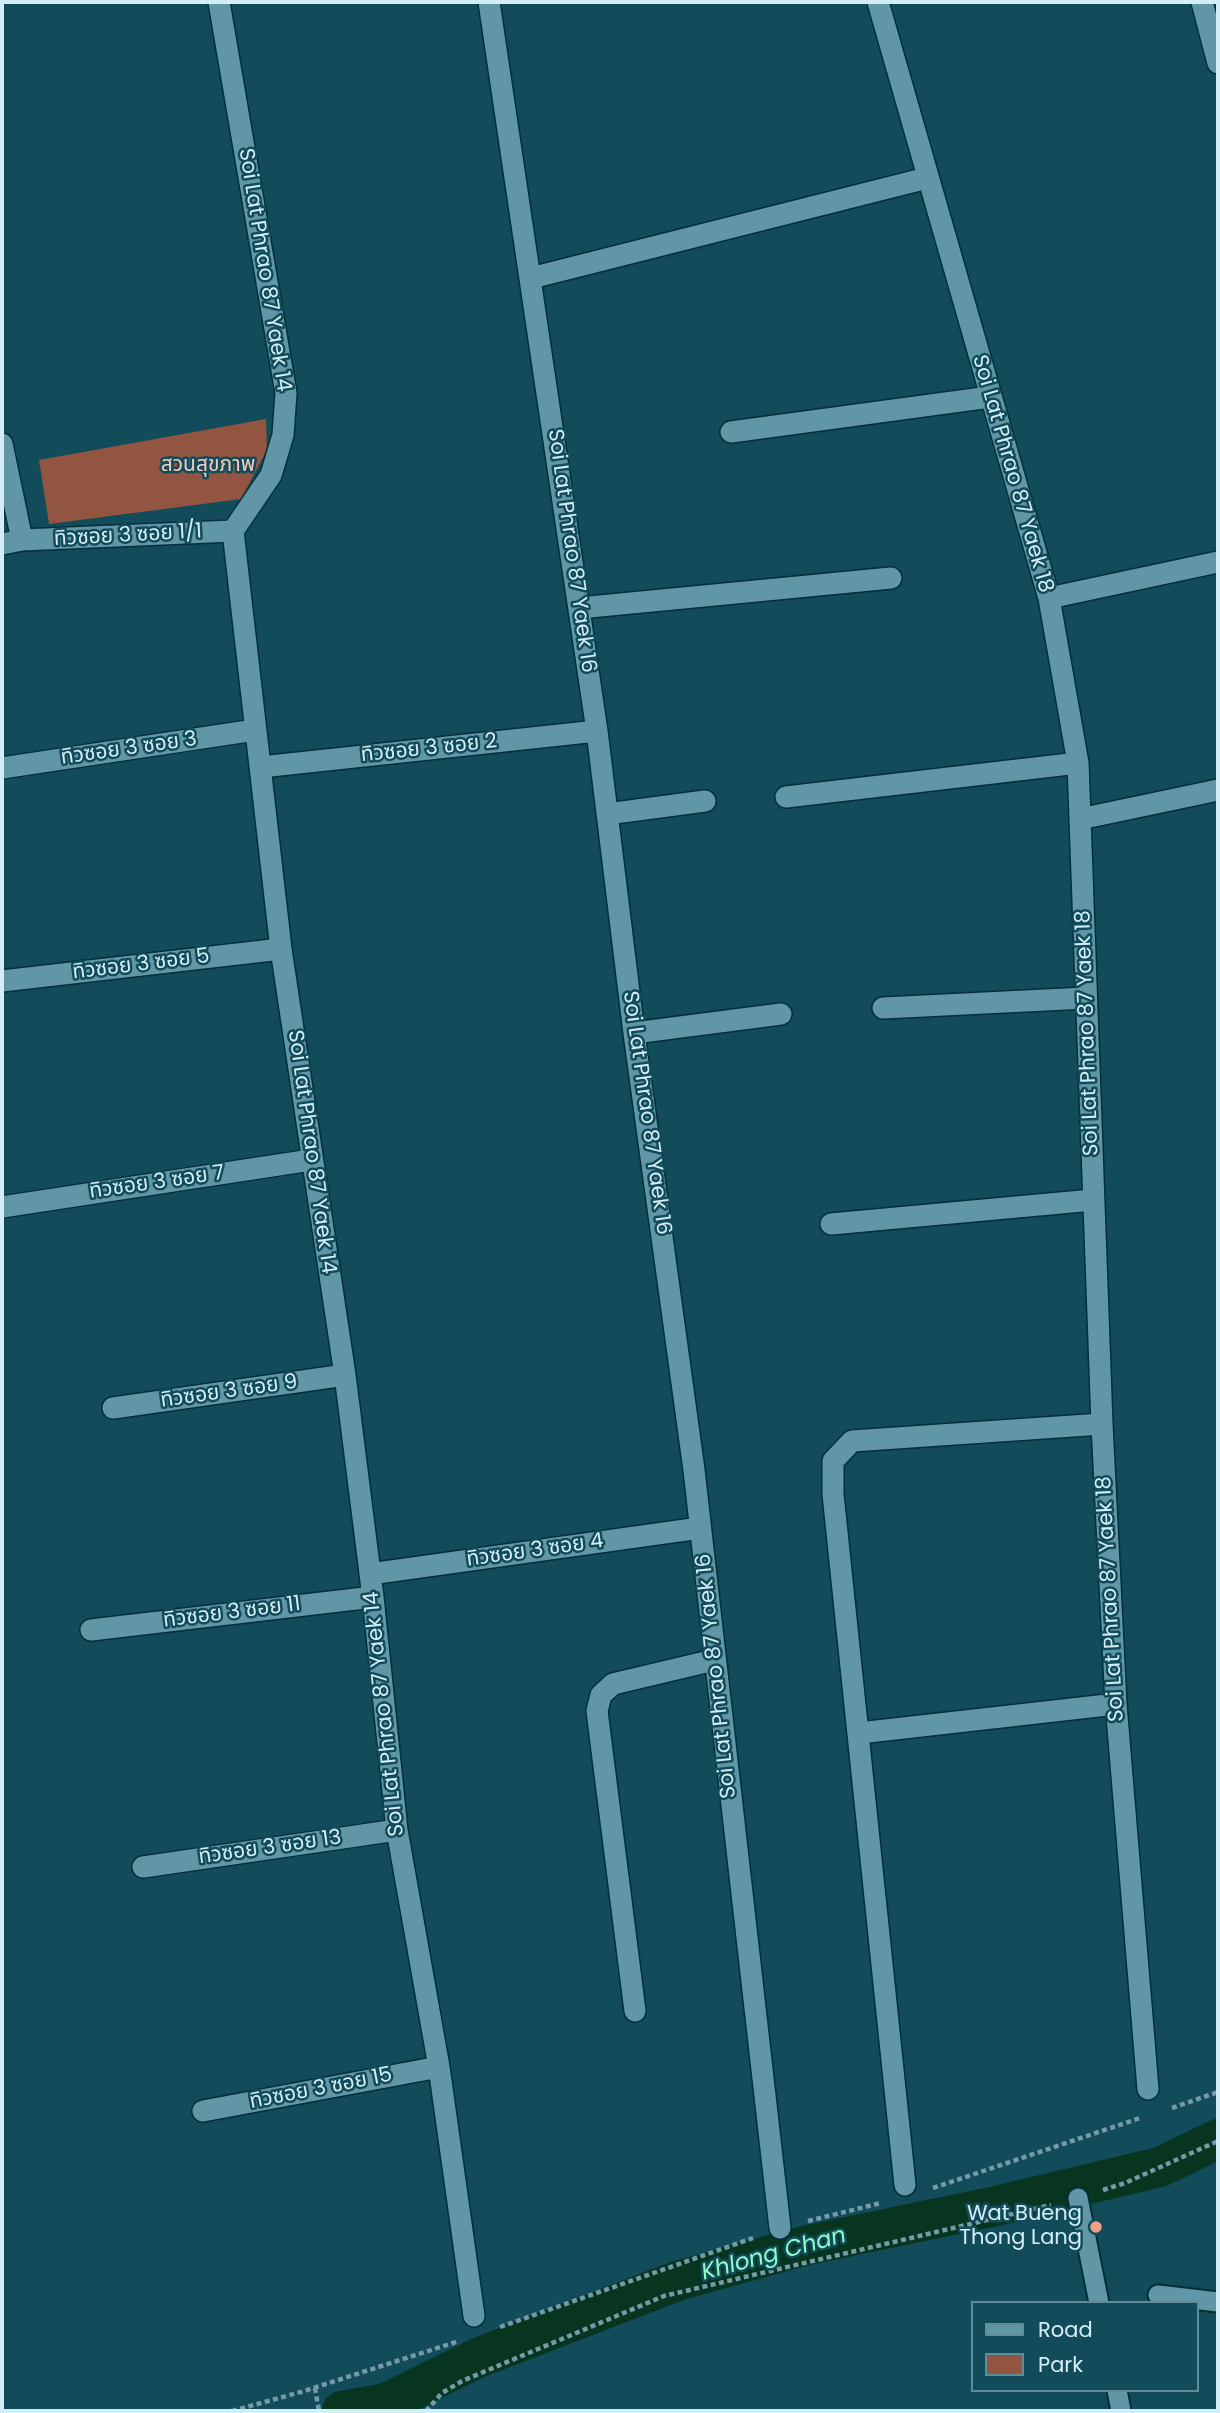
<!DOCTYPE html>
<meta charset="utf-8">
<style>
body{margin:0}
#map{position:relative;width:1220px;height:2413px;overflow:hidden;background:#124b59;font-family:Poppins,sans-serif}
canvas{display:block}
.frame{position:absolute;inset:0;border:4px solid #d4eef7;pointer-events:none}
.legend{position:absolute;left:971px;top:2301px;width:228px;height:91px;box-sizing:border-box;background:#124b59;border:2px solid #608c98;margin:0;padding:9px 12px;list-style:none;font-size:21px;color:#d4eef7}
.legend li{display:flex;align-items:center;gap:14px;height:35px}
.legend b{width:35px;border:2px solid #608c98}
</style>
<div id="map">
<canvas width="1220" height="2413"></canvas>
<div class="frame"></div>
<ul class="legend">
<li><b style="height:9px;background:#6196a6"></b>Road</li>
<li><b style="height:19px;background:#925541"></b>Park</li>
</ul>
</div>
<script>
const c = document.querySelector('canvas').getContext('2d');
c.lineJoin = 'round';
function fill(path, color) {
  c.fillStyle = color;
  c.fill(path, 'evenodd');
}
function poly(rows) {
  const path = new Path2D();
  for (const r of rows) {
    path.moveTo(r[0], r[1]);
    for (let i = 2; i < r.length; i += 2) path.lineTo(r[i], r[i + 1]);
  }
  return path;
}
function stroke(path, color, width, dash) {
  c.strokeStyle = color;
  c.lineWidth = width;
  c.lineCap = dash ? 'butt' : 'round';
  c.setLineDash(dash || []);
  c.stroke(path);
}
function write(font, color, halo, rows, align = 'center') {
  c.font = font + ' Poppins,"Noto Sans Thai",sans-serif';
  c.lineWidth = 5;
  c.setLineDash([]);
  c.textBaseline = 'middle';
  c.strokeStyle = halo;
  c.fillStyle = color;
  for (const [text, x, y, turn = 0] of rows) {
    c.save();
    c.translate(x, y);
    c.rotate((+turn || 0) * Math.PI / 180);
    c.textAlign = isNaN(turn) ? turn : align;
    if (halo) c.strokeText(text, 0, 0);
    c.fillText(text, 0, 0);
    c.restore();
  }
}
const green = poly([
 [266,419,267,450,241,499,49,524,39,460]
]);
const canal = poly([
 [342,2411,386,2403,480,2357,677,2281,803,2246,996,2206,1160,2167,1218,2139]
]);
const path = poly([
 [1172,2108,1218,2092],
 [933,2188,1140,2118],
 [1103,2190,1125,2183,1218,2141],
 [808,2221,881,2203],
 [500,2327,753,2238],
 [315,2388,319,2411],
 [232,2411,301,2392,459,2341],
 [426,2411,442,2393,462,2381,664,2296,1051,2205]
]);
const service = poly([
 [1078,2198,1099,2303],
 [1158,2295,1218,2302],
 [1117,2390,1121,2411]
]);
const minor = poly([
 [219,2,286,393,283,435,271,475,233,531,281,949,345,1375,373,1597,397,1830,439,2067,474,2316],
 [489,2,597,731,634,1033,694,1470,780,2228],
 [878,2,1049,598,1078,763,1102,1424,1116,1704,1148,2089],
 [1202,2,1218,63],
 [531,278,927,178],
 [731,432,990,397],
 [2,444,22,540,233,531],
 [2,544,22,540],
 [1049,598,1218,562],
 [579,608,891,578],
 [261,767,597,731],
 [2,768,255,730],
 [786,797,1078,763],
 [607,814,705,801],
 [1080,819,1218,790],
 [2,981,281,949],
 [883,1008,1086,998],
 [634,1033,781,1014],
 [2,1207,311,1160],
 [831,1224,1093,1200],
 [113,1408,345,1375],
 [370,1574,700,1528],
 [91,1630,373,1597],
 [859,1733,1116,1704],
 [143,1867,397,1830],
 [635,2011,597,1711,601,1695,613,1684,714,1660],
 [203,2111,439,2067],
 [905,2185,833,1494,833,1461,852,1441,1102,1424]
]);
const markers = [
 [1096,2227,7,"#f39f84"]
];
const streetNames = [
 ["Soi Lat Phrao 87 Yaek 14",264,270,81],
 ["Soi Lat Phrao 87 Yaek 18",1012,474,74],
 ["ทิวซอย 3 ซอย 1/1",128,536,-3],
 ["Soi Lat Phrao 87 Yaek 16",571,551,82],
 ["ทิวซอย 3 ซอย 3",129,749,-8],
 ["ทิวซอย 3 ซอย 2",429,749,-6],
 ["ทิวซอย 3 ซอย 5",141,965,-7],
 ["Soi Lat Phrao 87 Yaek 18",1088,1033,-92],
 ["Soi Lat Phrao 87 Yaek 16",646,1113,82],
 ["Soi Lat Phrao 87 Yaek 14",311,1152,82],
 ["ทิวซอย 3 ซอย 7",157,1183,-8],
 ["ทิวซอย 3 ซอย 9",229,1392,-8],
 ["ทิวซอย 3 ซอย 4",535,1551,-8],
 ["Soi Lat Phrao 87 Yaek 18",1111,1599,-93],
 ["ทิวซอย 3 ซอย 11",232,1613,-7],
 ["Soi Lat Phrao 87 Yaek 16",717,1676,-96],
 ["Soi Lat Phrao 87 Yaek 14",385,1714,-96],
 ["ทิวซอย 3 ซอย 13",270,1848,-8],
 ["ทิวซอย 3 ซอย 15",321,2089,-11]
];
const parkNames = [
 ["สวนสุขภาพ",208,466]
];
const poiNames = [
 ["Wat Bueng",1082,2215],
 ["Thong Lang",1082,2239]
];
const waterNames = [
 ["Khlong Chan",774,2255,-15]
];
fill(green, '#925541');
stroke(canal, '#083520', 40);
stroke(service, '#032f3a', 23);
stroke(minor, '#032f3a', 24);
stroke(path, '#739ca8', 4.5, [5, 3.5]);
stroke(service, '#6196a6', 19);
stroke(minor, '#6196a6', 21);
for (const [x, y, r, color] of markers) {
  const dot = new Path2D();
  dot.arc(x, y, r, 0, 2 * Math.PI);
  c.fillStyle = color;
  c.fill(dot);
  stroke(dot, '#124b59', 2.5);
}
write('21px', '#d4eef7', '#124b59', streetNames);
write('21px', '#f5cabd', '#124b59', parkNames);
write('21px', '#d4eef7', '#124b59', poiNames, 'right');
write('italic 23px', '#90fcc1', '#124b59', waterNames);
</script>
